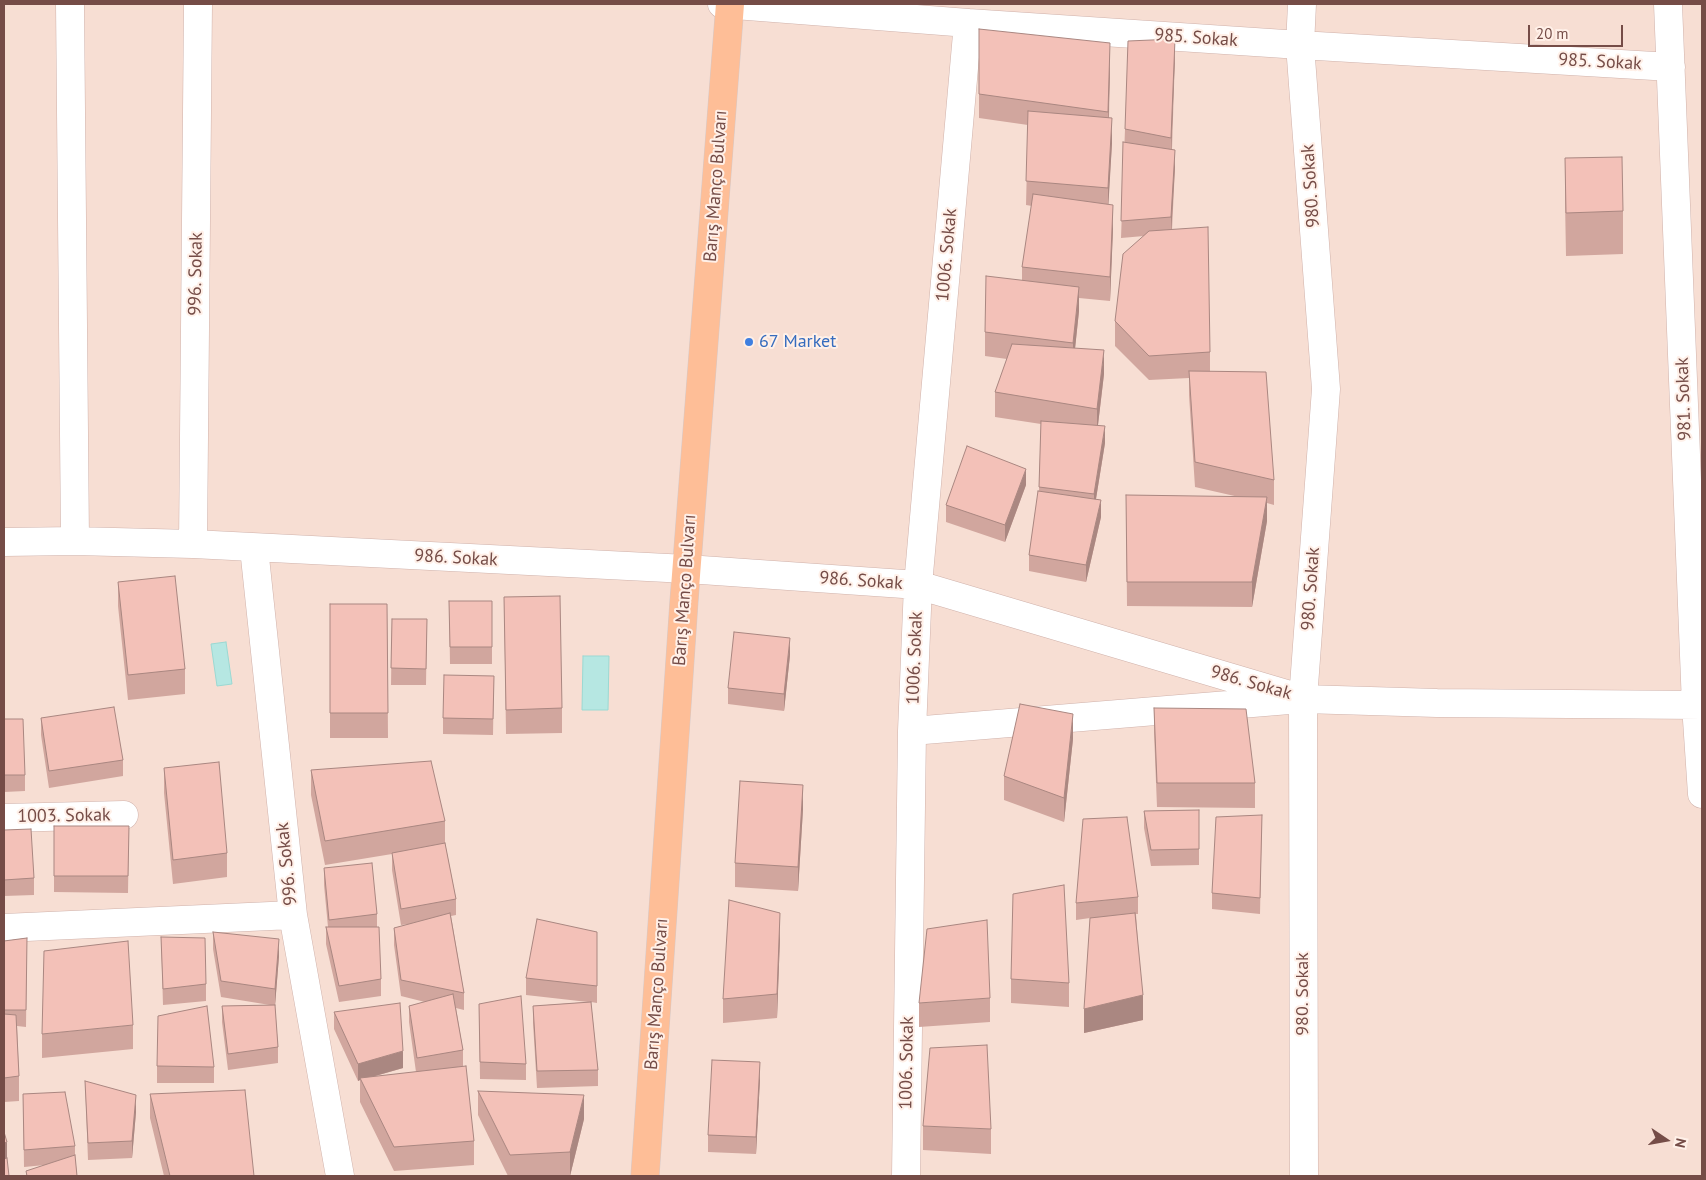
<!DOCTYPE html>
<meta charset="utf-8">
<style>
body{margin:0}
#map{position:relative;width:1706px;height:1180px;overflow:hidden;background:#fdebe2;font-family:"PT Sans",sans-serif}
canvas{display:block}
.frame{position:absolute;inset:0;border:5px solid #754c47;pointer-events:none}
.north{position:absolute;left:1641px;top:1115px;width:50px;height:50px;-webkit-text-stroke:4px #fff0e8;paint-order:stroke;rotate:102deg;font-size:14px;font-weight:700;line-height:20px;text-align:center;color:#754c47}
.north::after{content:'';display:block;margin:auto;width:18px;height:22px;background:#754c47;clip-path:polygon(50% 0,100% 100%,50% 72%,0 100%)}
.scale{position:absolute;left:1528px;top:25px;width:95px;height:22px;box-sizing:border-box;border:2px solid #754c47;border-top:0;padding-left:6px;font-size:15px;line-height:18px;white-space:nowrap;color:#754c47;-webkit-text-stroke:4px #fff0e8;paint-order:stroke}
</style>
<div id="map">
<canvas width="1706" height="1180"></canvas>
<div class="frame"></div>
<div class="north">N</div>
<div class="scale">20 m</div>
</div>
<script>
const c = document.querySelector('canvas').getContext('2d');
c.lineJoin = 'round';
function fill(path, color) {
  c.fillStyle = color;
  c.fill(path, 'evenodd');
}
function poly(rows) {
  const path = new Path2D();
  for (const r of rows) {
    path.moveTo(r[0], r[1]);
    for (let i = 2; i < r.length; i += 2) path.lineTo(r[i], r[i + 1]);
  }
  return path;
}
function stroke(path, color, width, dash) {
  c.strokeStyle = color;
  c.lineWidth = width;
  c.lineCap = dash ? 'butt' : 'round';
  c.setLineDash(dash || []);
  c.stroke(path);
}
function write(font, color, halo, rows, align = 'center') {
  c.font = font + ' "PT Sans",sans-serif';
  c.lineWidth = 4;
  c.setLineDash([]);
  c.textBaseline = 'middle';
  c.strokeStyle = halo;
  c.fillStyle = color;
  for (const [text, x, y, turn = 0] of rows) {
    c.save();
    c.translate(x, y);
    c.rotate((+turn || 0) * Math.PI / 180);
    c.textAlign = isNaN(turn) ? turn : align;
    if (halo) c.strokeText(text, 0, 0);
    c.fillText(text, 0, 0);
    c.restore();
  }
}
const residential = poly([
 [4,4,1702,4,1702,1176,4,1176]
]);
const water = poly([
 [226,642,232,684,217,686,211,644,226,642],
 [583,656,609,656,608,710,582,710,583,656]
]);
const minor = poly([
 [70,4,75,541],
 [722,4,968,23,1300,45,1671,67],
 [1302,4,1300,45,1326,389,1303,699,1304,1176],
 [1668,4,1696,705,1702,794],
 [4,542,75,541,193,544,687,569,918,585,1303,699,1437,703,1702,705],
 [193,544,198,4],
 [254,548,293,915,340,1176],
 [912,731,1289,700],
 [4,818,124,815],
 [4,928,293,915],
 [906,1176,912,731,918,585,968,23]
]);
const major = poly([
 [645,1176,684,601,730,4]
]);
const wall = poly([
 [979,29,1110,68,1109,118,1112,143,1108,204,1113,229,1110,301,1079,298,1079,311,1075,348,1104,374,1098,425,1105,443,1096,499,1101,517,1086,582,1029,571,1029,555,1039,491,1041,424,995,417,995,392,1007,359,985,356,985,332,1022,280,1022,267,1032,206,1026,205,1028,125,979,118],
 [1175,56,1172,149,1175,167,1172,230,1210,352,1210,371,1274,480,1274,505,1267,503,1267,521,1252,607,1127,606,1126,495,1239,497,1195,487,1189,395,1189,378,1149,380,1115,346,1115,321,1144,236,1121,238,1125,129],
 [1565,158,1623,211,1623,254,1566,256,1565,201],
 [1026,485,1005,542,946,522,946,505],
 [118,582,185,669,185,694,128,700,118,606],
 [504,597,562,708,562,733,506,734],
 [449,601,492,601,492,664,450,664],
 [330,604,387,604,388,738,330,738],
 [392,619,427,619,426,685,391,685],
 [790,655,784,711,728,704,728,688],
 [494,676,493,735,443,734,443,718],
 [1154,708,1255,783,1255,808,1157,807,1154,732],
 [41,718,123,760,123,776,49,788,41,735],
 [4,719,25,775,25,791,4,792],
 [1073,739,1064,822,1004,800,1004,776],
 [164,768,227,853,227,877,173,884,164,793],
 [311,770,445,821,445,843,456,899,456,915,451,916,464,993,464,1010,456,1008,463,1050,463,1066,474,1141,474,1165,394,1171,360,1102,360,1080,358,1081,334,1029,334,1012,403,1068,372,1077,416,1072,409,1022,409,1006,425,1002,401,996,394,945,394,928,409,924,401,925,392,870,392,854,325,865,311,795],
 [803,809,798,891,735,887,735,863],
 [1199,810,1199,865,1151,866,1144,828,1144,811],
 [1262,815,1260,914,1212,909,1212,893],
 [54,826,129,826,128,893,54,892],
 [4,830,34,878,34,895,4,896],
 [324,868,377,914,377,927,381,979,381,996,339,1002,326,944,326,927,328,927,324,885],
 [1138,897,1138,914,1136,914,1143,1020,1084,1033,1090,918,1076,920,1076,903],
 [213,932,279,956,275,1005,278,1047,278,1063,228,1070,222,1022,222,1006,270,1005,221,997,213,949],
 [597,932,597,1003,591,1002,598,1070,598,1086,537,1088,533,1023,533,1006,588,1002,526,995,526,978],
 [161,937,206,984,206,1001,163,1005],
 [780,937,777,1018,723,1023,723,999],
 [27,938,26,1027,17,1026,19,1076,19,1101,4,1102,4,941],
 [1011,979,1069,983,1069,1007,1011,1003],
 [990,998,990,1022,919,1027,919,1003],
 [479,1004,526,1064,526,1080,480,1079],
 [133,1025,133,1049,42,1058,42,1034],
 [157,1066,214,1067,214,1083,157,1083],
 [760,1079,756,1154,708,1152,708,1135],
 [85,1081,136,1112,132,1158,88,1160],
 [478,1091,584,1119,570,1176,508,1176,478,1115],
 [23,1094,75,1146,75,1155,77,1176,26,1176,26,1171,45,1165,24,1167],
 [150,1094,254,1176,164,1176,150,1118],
 [923,1126,991,1129,991,1154,923,1150]
]);
const shadedWall = poly([
 [1175,39,1175,56,1171,155,1171,138],
 [1110,43,1110,68,1108,137,1108,112],
 [1112,118,1112,143,1108,212,1108,188],
 [1175,150,1175,167,1171,234,1171,217],
 [1113,205,1113,229,1110,301,1110,277],
 [1079,287,1079,311,1073,368,1073,343],
 [1104,350,1104,374,1097,433,1097,409],
 [1105,426,1105,443,1094,511,1094,494],
 [1026,469,1026,485,1005,542,1005,525],
 [1267,497,1267,521,1252,607,1252,582],
 [1101,500,1101,517,1086,582,1086,565],
 [790,638,790,655,784,711,784,694],
 [1073,714,1073,739,1064,822,1064,798],
 [803,785,803,809,798,891,798,867],
 [780,913,780,937,777,1018,777,994],
 [279,939,279,956,275,1006,275,989],
 [1143,995,1143,1020,1084,1033,1084,1009],
 [403,1051,403,1068,361,1080,360,1078,360,1080,358,1081,358,1064],
 [760,1062,760,1079,756,1154,756,1137],
 [136,1095,136,1112,132,1158,132,1141],
 [584,1095,584,1119,570,1176,570,1152],
 [7,1142,7,1158,4,1160,4,1143]
]);
const building = poly([
 [979,29,1110,43,1108,112,979,94,979,29],
 [1175,39,1171,138,1125,129,1128,41,1175,39],
 [1028,111,1112,118,1108,188,1026,181,1028,111],
 [1123,142,1175,150,1171,217,1121,221,1123,142],
 [1622,157,1623,211,1566,213,1565,158,1622,157],
 [1033,194,1113,205,1110,277,1022,267,1033,194],
 [1208,227,1210,352,1149,356,1115,321,1123,254,1149,231,1208,227],
 [986,276,1079,287,1073,343,985,332,986,276],
 [1012,344,1104,350,1097,409,995,392,1012,344],
 [1189,371,1266,372,1274,480,1195,462,1189,371],
 [1041,421,1105,426,1094,494,1039,487,1041,421],
 [967,446,1026,469,1005,525,946,505,967,446],
 [1038,491,1101,500,1086,565,1029,555,1038,491],
 [1126,495,1267,497,1252,582,1127,582,1126,495],
 [175,576,185,669,128,675,118,582,175,576],
 [560,596,562,708,506,710,504,597,560,596],
 [449,601,492,601,492,647,450,647,449,601],
 [330,604,387,604,388,713,330,713,330,604],
 [392,619,427,619,426,669,391,668,392,619],
 [734,632,790,638,784,694,728,688,734,632],
 [444,675,494,676,493,719,443,718,444,675],
 [1020,704,1073,714,1064,798,1004,776,1020,704],
 [114,707,123,760,49,771,41,718,114,707],
 [1154,708,1246,709,1255,783,1157,783,1154,708],
 [4,719,23,719,25,775,4,775,4,719],
 [431,761,445,821,325,841,311,770,431,761],
 [219,762,227,853,173,860,164,768,219,762],
 [740,781,803,785,798,867,735,863,740,781],
 [1199,810,1199,849,1151,850,1144,811,1199,810],
 [1262,815,1260,898,1212,893,1216,817,1262,815],
 [1127,817,1138,897,1076,903,1083,819,1127,817],
 [54,826,129,826,128,876,54,876,54,826],
 [31,829,34,878,4,880,4,830,31,829],
 [445,843,456,899,401,909,392,853,445,843],
 [372,863,377,914,329,920,324,868,372,863],
 [1064,885,1069,983,1011,979,1013,894,1064,885],
 [729,900,780,913,777,994,723,999,729,900],
 [450,913,464,993,401,980,394,928,450,913],
 [1135,913,1143,995,1084,1009,1090,918,1135,913],
 [537,919,597,932,597,986,526,978,537,919],
 [987,920,990,998,919,1003,927,929,987,920],
 [326,927,379,927,381,979,339,986,326,927],
 [213,932,279,939,275,989,221,981,213,932],
 [161,937,205,938,206,984,163,989,161,937],
 [27,938,26,1010,4,1010,4,941,27,938],
 [128,941,133,1025,42,1034,44,951,128,941],
 [453,994,463,1050,417,1058,409,1006,453,994],
 [521,996,526,1064,480,1062,479,1004,521,996],
 [591,1002,598,1070,537,1071,533,1006,591,1002],
 [400,1003,403,1051,358,1064,334,1012,400,1003],
 [275,1005,278,1047,228,1054,222,1006,275,1005],
 [207,1006,214,1067,157,1066,158,1016,207,1006],
 [4,1014,16,1015,19,1076,4,1078,4,1014],
 [987,1045,991,1129,923,1126,930,1048,987,1045],
 [712,1060,760,1062,756,1137,708,1135,712,1060],
 [466,1066,474,1141,394,1147,360,1078,466,1066],
 [85,1081,136,1095,132,1141,88,1143,85,1081],
 [245,1090,254,1176,170,1176,150,1094,245,1090],
 [478,1091,584,1095,570,1152,510,1155,478,1091],
 [65,1092,75,1146,24,1150,23,1094,65,1092],
 [4,1132,7,1142,4,1143,4,1132],
 [75,1155,77,1176,27,1176,26,1171,75,1155],
 [7,1158,9,1176,4,1176,4,1159,7,1158]
]);
const markers = [
 [749,342,5,"#3f7fe0"]
];
const streetNames = [
 ["985. Sokak",1196,38,4],
 ["985. Sokak",1600,62,3],
 ["Barış Manço Bulvarı",716,186,-86],
 ["980. Sokak",1311,186,-94],
 ["1006. Sokak",947,255,-85],
 ["996. Sokak",196,274,-89],
 ["981. Sokak",1684,399,-92],
 ["986. Sokak",456,558,3],
 ["986. Sokak",861,581,4],
 ["980. Sokak",1311,589,-86],
 ["Barış Manço Bulvarı",685,590,-86],
 ["1006. Sokak",915,658,-88],
 ["986. Sokak",1251,683,16],
 ["1003. Sokak",64,816,-1],
 ["996. Sokak",287,864,-96],
 ["Barış Manço Bulvarı",657,994,-86],
 ["980. Sokak",1303,994,-90],
 ["1006. Sokak",907,1063,-89]
];
const shopNames = [
 ["67 Market",759,342]
];
fill(residential, '#f7ded3');
fill(water, '#b6e7e2');
stroke(water, '#9bd9d3', 1);
stroke(minor, '#d0b2ab', 29);
stroke(major, '#d6c9c8', 29);
stroke(minor, '#fff', 28);
stroke(major, '#febe97', 28);
fill(wall, '#d1a69e');
fill(shadedWall, '#aa8781');
fill(building, '#f3c1b8');
stroke(building, '#aa8781', 1);
for (const [x, y, r, color] of markers) {
  const dot = new Path2D();
  dot.arc(x, y, r, 0, 2 * Math.PI);
  c.fillStyle = color;
  c.fill(dot);
  stroke(dot, '#fff0e8', 2);
}
write('18px', '#754c47', '#fff0e8', streetNames);
write('18px', '#366cbe', '#fff0e8', shopNames, 'left');
</script>
